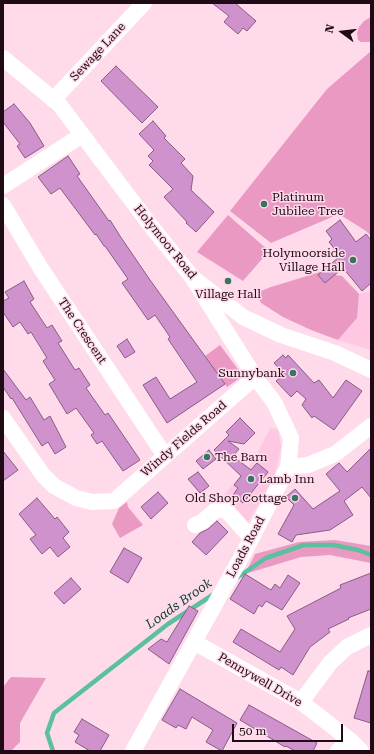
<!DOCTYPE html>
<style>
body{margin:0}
#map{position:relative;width:374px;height:754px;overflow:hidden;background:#fedaeb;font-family:"Roboto Serif",serif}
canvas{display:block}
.frame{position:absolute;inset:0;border:4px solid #1e0b15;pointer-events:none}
.north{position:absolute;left:322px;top:12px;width:40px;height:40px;-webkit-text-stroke:3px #fedaeb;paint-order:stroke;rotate:285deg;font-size:11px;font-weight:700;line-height:16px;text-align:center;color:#1e0b15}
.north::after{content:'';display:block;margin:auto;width:14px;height:18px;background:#1e0b15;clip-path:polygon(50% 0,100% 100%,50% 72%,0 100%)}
.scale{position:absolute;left:232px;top:724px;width:111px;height:18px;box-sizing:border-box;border:2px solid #1e0b15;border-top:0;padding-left:5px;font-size:12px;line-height:14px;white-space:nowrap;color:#1e0b15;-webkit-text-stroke:3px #fedaeb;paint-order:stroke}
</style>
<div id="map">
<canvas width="374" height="754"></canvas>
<div class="frame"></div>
<div class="north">N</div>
<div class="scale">50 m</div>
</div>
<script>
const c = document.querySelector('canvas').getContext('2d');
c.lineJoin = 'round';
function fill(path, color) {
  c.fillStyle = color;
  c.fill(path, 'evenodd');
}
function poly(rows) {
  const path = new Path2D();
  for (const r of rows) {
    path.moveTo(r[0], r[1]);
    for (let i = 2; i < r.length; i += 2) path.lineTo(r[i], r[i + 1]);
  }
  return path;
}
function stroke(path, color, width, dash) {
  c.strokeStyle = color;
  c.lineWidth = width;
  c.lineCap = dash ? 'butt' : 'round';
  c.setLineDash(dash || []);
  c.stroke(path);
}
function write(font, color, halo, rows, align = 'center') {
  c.font = font + ' "Roboto Serif",serif';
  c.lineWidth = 3;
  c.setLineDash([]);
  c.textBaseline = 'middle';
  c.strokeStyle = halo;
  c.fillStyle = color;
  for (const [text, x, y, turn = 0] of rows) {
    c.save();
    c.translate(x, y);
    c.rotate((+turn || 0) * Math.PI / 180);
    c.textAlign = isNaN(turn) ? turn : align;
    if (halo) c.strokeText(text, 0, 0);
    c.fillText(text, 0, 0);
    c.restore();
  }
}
const built = poly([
 [371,291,371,350,338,340,357,318,359,294],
 [270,428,278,429,281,447,274,479,248,522,224,495,255,459]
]);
const green = poly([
 [371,17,371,42,361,42,358,40,357,33,359,27,364,21],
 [371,51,371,236,366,231,339,214,271,243,230,211,327,89],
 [228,215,269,251,243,281,197,252],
 [330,269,335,275,342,276,359,294,357,318,338,340,311,330,283,317,261,303,256,293,271,287],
 [220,345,243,376,227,387,205,356],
 [127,502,128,507,143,525,120,538,112,524,119,508],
 [335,540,371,546,371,563,330,555,301,557,245,574,255,554,299,542],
 [11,677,46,678,20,723,20,742,11,751,3,751,3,687]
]);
const stream = poly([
 [235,579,266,558,304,545,333,545,358,550,371,555],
 [53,751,47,733,54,713,168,624,214,594]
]);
const building = poly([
 [212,3,235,3,256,21,247,31,243,28,238,34,224,22,229,16,212,3],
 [116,66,158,107,142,123,101,81,116,66],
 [14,104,30,123,44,146,25,158,17,146,20,144,3,122,3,112,14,104],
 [153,121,166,136,164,138,185,159,181,163,193,176,191,190,214,212,196,232,186,223,187,222,164,197,173,189,149,165,153,161,148,156,154,150,139,134,153,121],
 [68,156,80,174,77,176,109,221,110,220,120,236,150,280,225,384,167,423,143,385,156,377,170,399,197,382,168,339,170,337,155,315,148,320,122,283,128,279,105,246,104,246,96,234,95,235,60,188,51,194,38,177,68,156],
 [340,220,356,242,366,234,371,240,371,283,362,291,343,268,325,283,318,275,340,256,329,242,332,239,326,231,340,220],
 [24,281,34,299,30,302,47,328,52,325,62,341,58,343,75,370,79,368,90,385,86,388,105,415,108,413,140,460,123,471,102,441,97,444,91,435,94,433,76,408,67,414,49,384,55,380,43,361,47,358,31,332,28,334,20,322,13,327,3,312,3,301,9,298,5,292,24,281],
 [127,339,135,352,125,358,117,346,127,339],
 [283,355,286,358,288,355,314,383,319,380,333,398,346,380,362,391,334,430,314,416,312,418,302,405,306,399,297,391,291,397,276,381,284,374,274,363,283,355],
 [3,369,26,400,30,397,44,420,50,416,66,447,55,454,48,442,42,446,12,398,11,399,3,387,3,369],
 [240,418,255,433,244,444,228,441,239,449,233,456,251,470,257,463,268,472,243,503,233,495,238,488,234,485,241,476,214,450,229,435,226,432,240,418],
 [371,448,371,498,362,487,344,501,353,515,330,530,296,535,292,542,278,534,294,505,286,497,295,489,313,509,340,491,326,474,339,463,347,472,371,448],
 [209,450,216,459,203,469,196,461,209,450],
 [3,451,18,470,3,481,3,451],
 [198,472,209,486,200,493,188,479,198,472],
 [158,492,168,503,151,519,141,507,158,492],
 [37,498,55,519,57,517,69,532,63,538,70,547,58,557,50,547,42,554,30,539,36,535,19,514,37,498],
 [217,521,228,532,206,555,192,542,200,533,208,529,217,521],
 [124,548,142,558,128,583,110,572,124,548],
 [371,573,371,609,348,618,349,619,328,629,330,632,310,647,293,675,281,667,279,670,233,642,241,629,280,652,295,629,287,616,341,588,340,585,371,573],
 [245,574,271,590,275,584,280,588,288,575,300,583,282,610,266,601,262,607,259,605,254,614,230,599,245,574],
 [71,578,81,589,64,604,54,593,71,578],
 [189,606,198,611,169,664,148,649,161,639,167,642,189,606],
 [368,671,371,671,371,723,354,718,368,671],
 [180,689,237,723,222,751,206,742,213,730,192,717,186,729,178,725,176,728,162,720,180,689],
 [249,705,317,743,313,751,295,751,286,746,285,747,240,720,249,705],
 [82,719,109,735,100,751,90,751,75,742,79,735,74,732,82,719]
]);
const minor = poly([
 [3,58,59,104,151,226,192,277,243,317,281,335,335,353,371,370],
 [53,100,144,3],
 [3,186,82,135],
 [3,205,40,267,165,456],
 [3,418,43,475,54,486,76,498,92,502,114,501,255,377],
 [288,467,308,465,335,454,371,426],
 [195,525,202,522,217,509,226,510,251,538],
 [194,642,301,702,350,740,361,751],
 [301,702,330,663,347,647,371,635],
 [133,751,248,545,288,467,289,459,291,438,274,402,255,377,192,277],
 [338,751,350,740]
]);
const markers = [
 [264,204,4,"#38745f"],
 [353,260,4,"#38745f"],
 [228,281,4,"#38745f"],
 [293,373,4,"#38745f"],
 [207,457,4,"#38745f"],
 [251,479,4,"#38745f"],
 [295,498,4,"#38745f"]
];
const streetNames = [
 ["Sewage Lane",98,52,-47],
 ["Holymoor Road",165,242,51],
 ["The Crescent",82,331,56],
 ["Windy Fields Road",184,439,-41],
 ["Loads Road",246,547,-62],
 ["Pennywell Drive",260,680,30]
];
const poiNames = [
 ["Platinum",272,197],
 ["Jubilee Tree",272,211],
 ["Holymoorside",345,253,"right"],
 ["Village Hall",345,267,"right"],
 ["Village Hall",228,294,"center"],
 ["Sunnybank",285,373,"right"],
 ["The Barn",215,457],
 ["Lamb Inn",259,479],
 ["Old Shop Cottage",287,498,"right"]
];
const waterNames = [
 ["Loads Brook",179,604,-35]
];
fill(built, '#fec8e2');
fill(green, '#ea9ac2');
stroke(stream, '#5bc09e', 4.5);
fill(building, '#d092cd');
stroke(building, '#865d84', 1);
stroke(minor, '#fff', 16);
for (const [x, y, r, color] of markers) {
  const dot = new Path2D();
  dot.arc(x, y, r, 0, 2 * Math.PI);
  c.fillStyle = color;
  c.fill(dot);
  stroke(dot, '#fedaeb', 1.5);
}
write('12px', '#1e0b15', '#fedaeb', streetNames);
write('12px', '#1e0b15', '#fedaeb', poiNames, 'left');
write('italic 13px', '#144032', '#fedaeb', waterNames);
</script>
